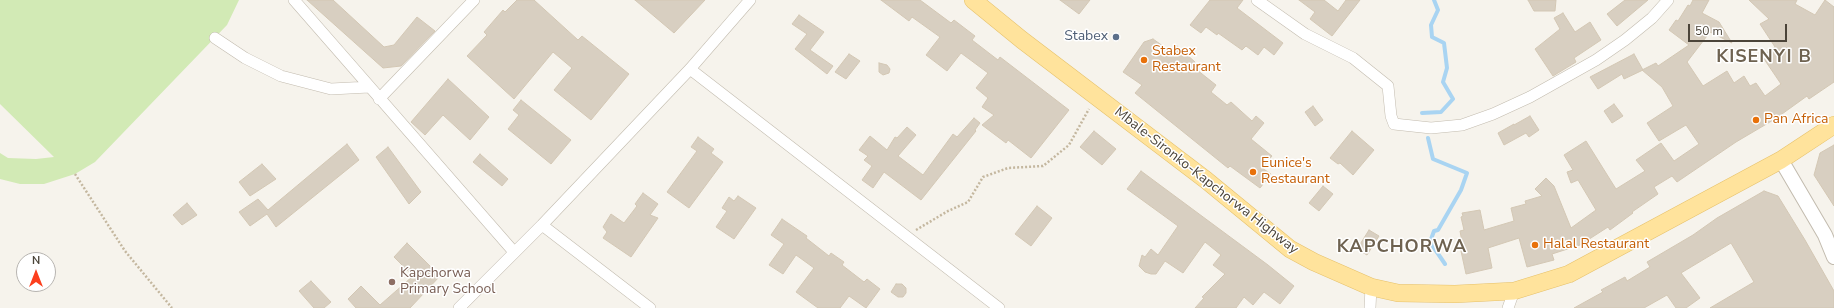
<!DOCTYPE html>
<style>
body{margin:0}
#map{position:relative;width:1834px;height:308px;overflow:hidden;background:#f6f3ec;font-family:"Nunito Sans",sans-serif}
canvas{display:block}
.north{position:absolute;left:16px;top:252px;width:40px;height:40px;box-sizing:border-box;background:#fff;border:1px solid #b7b4b0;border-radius:50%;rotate:0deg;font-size:11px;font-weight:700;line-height:16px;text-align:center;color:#4b4439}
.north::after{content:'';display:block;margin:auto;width:14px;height:18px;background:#fc3f1d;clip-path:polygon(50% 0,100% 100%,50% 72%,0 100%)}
.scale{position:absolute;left:1688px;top:24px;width:99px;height:18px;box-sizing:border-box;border:2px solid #4b4439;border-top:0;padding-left:5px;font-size:12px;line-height:14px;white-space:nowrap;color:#4b4439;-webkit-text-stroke:3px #fff;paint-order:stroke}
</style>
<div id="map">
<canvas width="1834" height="308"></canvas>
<div class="north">N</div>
<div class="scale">50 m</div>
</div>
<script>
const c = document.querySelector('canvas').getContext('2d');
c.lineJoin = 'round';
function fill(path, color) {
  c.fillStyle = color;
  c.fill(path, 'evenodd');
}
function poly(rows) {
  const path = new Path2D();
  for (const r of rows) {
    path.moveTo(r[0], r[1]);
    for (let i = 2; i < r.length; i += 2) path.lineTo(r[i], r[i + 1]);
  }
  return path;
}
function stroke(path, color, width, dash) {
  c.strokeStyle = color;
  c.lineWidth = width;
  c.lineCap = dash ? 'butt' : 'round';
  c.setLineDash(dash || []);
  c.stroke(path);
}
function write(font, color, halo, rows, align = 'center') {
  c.font = font + ' "Nunito Sans",sans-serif';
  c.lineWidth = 3;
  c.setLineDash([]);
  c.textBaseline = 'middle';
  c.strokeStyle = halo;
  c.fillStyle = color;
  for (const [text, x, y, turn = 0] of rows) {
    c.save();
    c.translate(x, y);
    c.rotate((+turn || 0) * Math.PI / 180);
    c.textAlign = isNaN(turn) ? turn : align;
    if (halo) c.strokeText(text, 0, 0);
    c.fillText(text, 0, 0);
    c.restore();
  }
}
const green = poly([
 [0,0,239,0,227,25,95,162,75,174,44,184,20,184,0,179,0,153,8,158,36,159,54,157,0,104]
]);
const stream = poly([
 [1422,113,1441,112,1453,99,1443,82,1447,68,1444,43,1432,37,1431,25,1438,10,1434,0],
 [1428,138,1433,159,1467,173,1461,190,1438,230,1434,231,1430,242,1445,264]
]);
const building = poly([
 [307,0,333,0,384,47,394,45,417,17,435,31,401,66,383,68,307,0],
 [517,0,534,0,578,40,582,36,629,74,591,120,554,90,572,68,553,52,514,99,467,56,487,35,484,32,503,10,505,12,517,0],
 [635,0,705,0,674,33,635,0],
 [881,0,920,0,951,23,954,20,975,36,972,40,998,60,1000,57,1069,110,1031,158,1008,140,1006,143,982,125,994,115,982,107,988,98,976,88,988,73,961,53,947,71,926,55,940,37,912,17,909,21,881,0],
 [1060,0,1090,0,1079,14,1060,0],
 [1210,0,1243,0,1237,8,1283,43,1274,55,1264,47,1258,55,1246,46,1242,50,1218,33,1217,35,1206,27,1201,33,1190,25,1210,0],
 [1299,0,1324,0,1338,11,1346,0,1360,0,1332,36,1310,19,1315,12,1299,0],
 [1528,0,1556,0,1555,11,1534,11,1528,0],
 [1625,0,1648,0,1617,26,1607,14,1625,0],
 [1693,0,1709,0,1702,13,1719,22,1732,43,1710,32,1687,62,1703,86,1727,71,1734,83,1744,76,1750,86,1756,83,1765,96,1781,84,1762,56,1775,47,1760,24,1769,19,1749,0,1797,0,1795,4,1815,15,1825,0,1834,7,1834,82,1809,99,1807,96,1775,119,1736,142,1677,182,1672,176,1654,187,1658,194,1632,212,1633,213,1610,230,1608,227,1580,245,1552,254,1554,260,1527,267,1519,238,1488,248,1492,268,1466,274,1459,242,1462,242,1460,231,1464,230,1461,217,1463,216,1462,213,1480,210,1484,230,1514,221,1511,208,1526,204,1525,201,1542,196,1535,189,1546,178,1554,186,1571,228,1596,210,1578,180,1571,183,1567,172,1573,170,1564,155,1586,141,1616,189,1645,171,1636,160,1661,143,1674,161,1699,144,1686,125,1659,141,1647,123,1673,106,1662,87,1642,70,1656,63,1658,66,1689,45,1669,30,1676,20,1678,21,1688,5,1690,6,1693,0],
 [1563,13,1575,32,1590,22,1601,40,1574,58,1576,62,1553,76,1535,49,1560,29,1554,18,1563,13],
 [799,15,824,32,810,50,833,66,827,74,795,49,807,34,792,24,799,15],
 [1153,39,1170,51,1176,45,1195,62,1192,66,1216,85,1211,92,1227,105,1231,102,1252,121,1256,116,1264,123,1251,139,1272,156,1262,168,1271,174,1260,188,1230,166,1228,168,1135,93,1142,85,1123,72,1144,42,1153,39],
 [849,54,860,61,846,79,835,72,849,54],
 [1634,54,1643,70,1624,79,1622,74,1598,89,1590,77,1634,54],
 [879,63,887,65,890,69,889,73,883,75,879,72,879,63],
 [448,79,489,117,470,140,443,115,425,135,411,122,448,79],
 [521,100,571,140,551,164,508,129,519,115,513,110,521,100],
 [1614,104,1623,116,1612,123,1604,111,1614,104],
 [1313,106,1323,120,1315,126,1305,112,1313,106],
 [1530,116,1539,130,1529,137,1526,133,1504,145,1498,133,1514,124,1514,125,1530,116],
 [974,118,980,123,975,130,976,131,921,200,884,172,873,188,862,180,872,166,864,160,868,156,859,150,870,136,887,150,895,137,897,138,907,127,916,135,898,156,923,175,953,134,957,137,974,118],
 [1094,131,1116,149,1102,165,1080,147,1094,131],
 [1352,131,1374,150,1353,175,1340,163,1338,164,1330,158,1352,131],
 [698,137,714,149,711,153,723,162,689,208,667,192,697,151,691,147,698,137],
 [347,144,359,160,276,227,267,214,250,226,239,212,258,199,268,210,347,144],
 [1834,145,1834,206,1814,175,1820,153,1834,145],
 [388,147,421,192,409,204,376,157,388,147],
 [480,154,508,179,502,186,473,162,480,154],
 [262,164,276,179,250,196,239,182,262,164],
 [1141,171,1268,265,1294,286,1280,304,1264,292,1253,305,1244,297,1236,308,1195,308,1204,298,1202,297,1225,274,1213,265,1221,255,1205,242,1183,273,1165,261,1156,274,1151,274,1145,272,1139,266,1142,255,1145,257,1151,249,1158,255,1178,226,1127,189,1141,171],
 [1323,186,1333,194,1319,211,1309,203,1323,186],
 [1764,191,1778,196,1805,240,1834,291,1834,308,1710,308,1754,282,1731,243,1681,273,1700,298,1686,308,1676,308,1667,295,1644,308,1574,308,1603,292,1601,290,1625,277,1627,281,1650,267,1647,262,1693,235,1717,218,1764,191],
 [643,193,658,204,650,215,658,218,631,257,603,238,607,232,603,227,611,214,624,223,637,206,635,204,643,193],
 [738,196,756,208,734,239,716,227,727,211,722,208,729,197,734,201,738,196],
 [187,203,197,215,182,225,173,215,187,203],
 [1037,206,1052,218,1031,246,1015,234,1037,206],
 [782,219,807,236,806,238,829,256,831,253,844,262,842,265,864,282,867,279,880,289,866,308,849,296,840,308,818,308,796,292,814,268,796,255,783,274,769,265,784,244,771,235,782,219],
 [1369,230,1379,236,1367,255,1357,249,1369,230],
 [407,243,440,276,410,308,356,308,348,299,361,286,380,305,413,276,394,257,407,243],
 [311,281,331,302,324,308,314,308,299,291,311,281],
 [896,284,902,284,906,288,906,293,903,297,898,297,891,292,896,284]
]);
const path = poly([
 [75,174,125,251,172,308],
 [916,230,948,211,968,202,983,177,1008,168,1043,166,1069,145,1089,109]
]);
const minor = poly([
 [294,0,514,252],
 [1257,0,1305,34,1353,58,1388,86,1391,116,1394,124,1431,128,1462,125,1493,114,1530,97,1596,60,1625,40,1652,18,1668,0],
 [215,38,245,58,281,76,331,89,369,87],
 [690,69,999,308],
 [379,99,474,0],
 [542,225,650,308],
 [459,308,542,225,690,69,750,0],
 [1370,308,1371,287],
 [1508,308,1514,291]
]);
const tertiary = poly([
 [1781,160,1825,235,1834,257]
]);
const primary = poly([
 [973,0,1022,40,1206,180,1290,249,1314,262,1371,287,1398,293,1455,294,1514,291,1569,274,1781,160,1834,125]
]);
const markers = [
 [1116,37,4,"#5c6f8a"],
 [1144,60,4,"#e8710a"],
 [1756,120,4,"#e8710a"],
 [1253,172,4,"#e8710a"],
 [1535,245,4,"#e8710a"],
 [392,282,4,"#8d6e63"]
];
const serviceNames = [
 ["Stabex",1108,37]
];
const foodNames = [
 ["Stabex",1152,52],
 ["Restaurant",1152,68],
 ["Pan Africa",1764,120],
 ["Eunice's",1261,164],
 ["Restaurant",1261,180],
 ["Halal Restaurant",1543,245]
];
const streetNames = [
 ["Mbale-Sironko-Kapchorwa Highway",1206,181,38]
];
const educationNames = [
 ["Kapchorwa",400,274],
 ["Primary School",400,290]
];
const districtNames = [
 ["KISENYI B",1764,58],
 ["KAPCHORWA",1402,248]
];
fill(green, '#d2eab5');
stroke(stream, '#a9d4f2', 4);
fill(building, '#d8cfc1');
stroke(building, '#d3c7b4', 1);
stroke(minor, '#c2bbae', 12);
stroke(tertiary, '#c2bbae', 16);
stroke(primary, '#e6c16a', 18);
stroke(path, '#c4b79f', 2.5, [2, 2]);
stroke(minor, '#fff', 11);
stroke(tertiary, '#fff', 14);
stroke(primary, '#ffe39c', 17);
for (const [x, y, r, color] of markers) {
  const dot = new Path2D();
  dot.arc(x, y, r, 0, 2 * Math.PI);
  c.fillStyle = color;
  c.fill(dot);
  stroke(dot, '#fff', 1.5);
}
write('14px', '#4e5e75', '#fff', serviceNames, 'right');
write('14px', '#c56008', '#fff', foodNames, 'left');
write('14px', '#4b4439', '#fff', streetNames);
write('14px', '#785e54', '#fff', educationNames, 'left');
c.letterSpacing = '1px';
write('bold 18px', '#6e6250', '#fff', districtNames);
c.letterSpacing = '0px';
</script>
